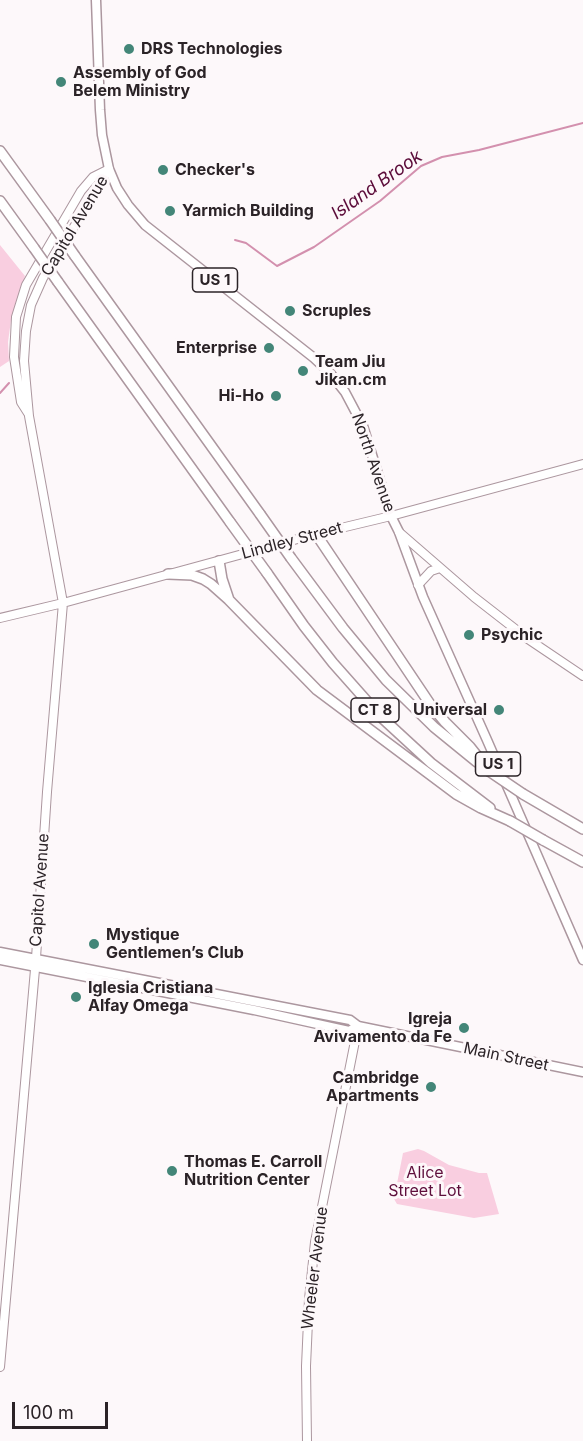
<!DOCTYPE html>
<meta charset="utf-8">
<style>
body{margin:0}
#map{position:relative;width:583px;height:1441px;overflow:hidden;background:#fdf8fa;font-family:Inter,sans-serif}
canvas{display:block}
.scale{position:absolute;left:12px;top:1402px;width:96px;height:27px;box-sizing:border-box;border:3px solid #2b2327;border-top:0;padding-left:8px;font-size:18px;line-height:21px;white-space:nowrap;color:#2b2327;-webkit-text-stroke:4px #fdf8fa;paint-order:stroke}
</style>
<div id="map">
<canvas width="583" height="1441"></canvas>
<div class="scale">100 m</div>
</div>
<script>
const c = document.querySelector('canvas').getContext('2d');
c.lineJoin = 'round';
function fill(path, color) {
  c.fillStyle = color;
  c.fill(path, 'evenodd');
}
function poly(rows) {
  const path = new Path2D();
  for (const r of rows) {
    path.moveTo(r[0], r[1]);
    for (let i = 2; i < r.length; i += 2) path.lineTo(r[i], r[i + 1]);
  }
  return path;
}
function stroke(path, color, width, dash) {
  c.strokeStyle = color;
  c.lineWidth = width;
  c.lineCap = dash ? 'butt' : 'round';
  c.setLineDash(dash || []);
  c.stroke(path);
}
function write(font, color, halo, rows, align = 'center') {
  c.font = font + ' Inter,sans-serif';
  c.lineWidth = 6;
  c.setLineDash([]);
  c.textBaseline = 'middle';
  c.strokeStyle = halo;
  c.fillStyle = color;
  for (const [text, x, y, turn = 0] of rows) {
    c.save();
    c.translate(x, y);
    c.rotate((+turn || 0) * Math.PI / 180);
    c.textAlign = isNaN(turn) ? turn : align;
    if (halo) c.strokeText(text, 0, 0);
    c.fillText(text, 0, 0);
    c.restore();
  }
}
const green = poly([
 [0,245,25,276,11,320,8,342,9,361,0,367],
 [418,1149,424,1151,449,1165,479,1173,487,1173,499,1214,474,1218,397,1204,394,1199,403,1153]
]);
const stream = poly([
 [235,240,246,243,277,266,314,247,380,201,421,166,442,157,479,150,583,123],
 [0,393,9,383]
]);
const secondary = poly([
 [28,413,21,402,14,357,16,317,26,285,81,191,93,177,109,169],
 [399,532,474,597,528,639,583,676],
 [418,585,431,571,440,568],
 [0,618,63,603,316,534,391,516,583,464],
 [0,1367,36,958,47,792,63,603,29,416,24,361,26,331,31,305,43,278,109,169],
 [307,1441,306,1366,309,1299,315,1242,358,1026]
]);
const primary = poly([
 [96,0,100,110,102,135,109,169,117,188,128,205,145,225,314,358,330,373,345,392,363,426,391,516,399,532,423,597,487,740,583,960],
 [0,952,350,1020,358,1026,583,1072],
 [0,960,254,1010,349,1031,358,1026]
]);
const highway = poly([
 [0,151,50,220],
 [0,201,34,248],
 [75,256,260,514],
 [58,282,230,522],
 [316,534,430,704,445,722,470,747,489,771],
 [291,558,343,628,386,680,434,727,477,762],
 [219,561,222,579,229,600,317,690,456,794,481,808,510,821],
 [267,573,304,626,333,663,380,716,431,763,490,808],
 [168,574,192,575,203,579,211,584,229,600],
 [523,794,583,829],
 [543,840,583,862]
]);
const highwayBridge = poly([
 [50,220,75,256],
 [34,248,58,282],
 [260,514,291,558],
 [230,522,267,573],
 [489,771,523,794],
 [510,821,543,840]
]);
const markers = [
 [129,49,6,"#438678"],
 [61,82,6,"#438678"],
 [163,170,6,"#438678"],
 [170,211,6,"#438678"],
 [290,311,6,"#438678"],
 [269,348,6,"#438678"],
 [303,371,6,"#438678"],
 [276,396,6,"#438678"],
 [469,635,6,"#438678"],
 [499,710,6,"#438678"],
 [94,944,6,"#438678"],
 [76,997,6,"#438678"],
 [464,1028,6,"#438678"],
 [431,1087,6,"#438678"],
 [172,1171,6,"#438678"]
];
const shields = [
 [215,280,45],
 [375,710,48],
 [498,764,45]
];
const shieldNames = [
 ["US 1",215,280],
 ["CT 8",375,710],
 ["US 1",498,764]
];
const poiNames = [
 ["DRS Technologies",141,49],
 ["Assembly of God",73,73],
 ["Belem Ministry",73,91],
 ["Checker's",175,170],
 ["Yarmich Building",182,211],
 ["Scruples",302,311],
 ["Enterprise",257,348,"right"],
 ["Team Jiu",315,362],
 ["Jikan.cm",315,380],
 ["Hi-Ho",264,396,"right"],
 ["Psychic",481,635],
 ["Universal",487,710,"right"],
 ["Mystique",106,935],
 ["Gentlemen’s Club",106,953],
 ["Iglesia Cristiana",88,988],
 ["Alfay Omega",88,1006],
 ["Igreja",452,1019,"right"],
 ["Avivamento da Fe",452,1037,"right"],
 ["Cambridge",419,1078,"right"],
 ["Apartments",419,1096,"right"],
 ["Thomas E. Carroll",184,1162],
 ["Nutrition Center",184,1180]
];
const streetNames = [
 ["Capitol Avenue",75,226,-59],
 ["North Avenue",373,463,71],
 ["Lindley Street",292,541,-15],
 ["Capitol Avenue",40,890,-86],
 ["Main Street",506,1057,12],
 ["Wheeler Avenue",315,1268,-83]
];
const parkNames = [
 ["Alice",425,1173],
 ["Street Lot",425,1191]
];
const waterNames = [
 ["Island Brook",377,185,-35]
];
fill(green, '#f9cee0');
stroke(stream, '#d390ae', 2);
stroke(secondary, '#ac979f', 10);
stroke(primary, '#ac979f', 11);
stroke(highway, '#ac979f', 12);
stroke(secondary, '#fff', 8);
stroke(primary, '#fff', 8);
stroke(highway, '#fff', 9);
stroke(highwayBridge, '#ac979f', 12, []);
stroke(highwayBridge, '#fff', 9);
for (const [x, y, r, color] of markers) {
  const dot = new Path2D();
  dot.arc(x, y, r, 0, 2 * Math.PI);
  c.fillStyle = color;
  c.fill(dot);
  stroke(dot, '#fdf8fa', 2);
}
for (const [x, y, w] of shields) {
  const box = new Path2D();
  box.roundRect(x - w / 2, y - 12, w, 24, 4.5);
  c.fillStyle = '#fdf8fa';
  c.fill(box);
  stroke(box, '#2b2327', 1.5);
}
write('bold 15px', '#2b2327', null, shieldNames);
write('bold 16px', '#2b2327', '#fdf8fa', poiNames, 'left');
write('16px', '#2b2327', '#fdf8fa', streetNames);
write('16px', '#5e0f3c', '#fdf8fa', parkNames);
write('italic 18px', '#5b0b39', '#fdf8fa', waterNames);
</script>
